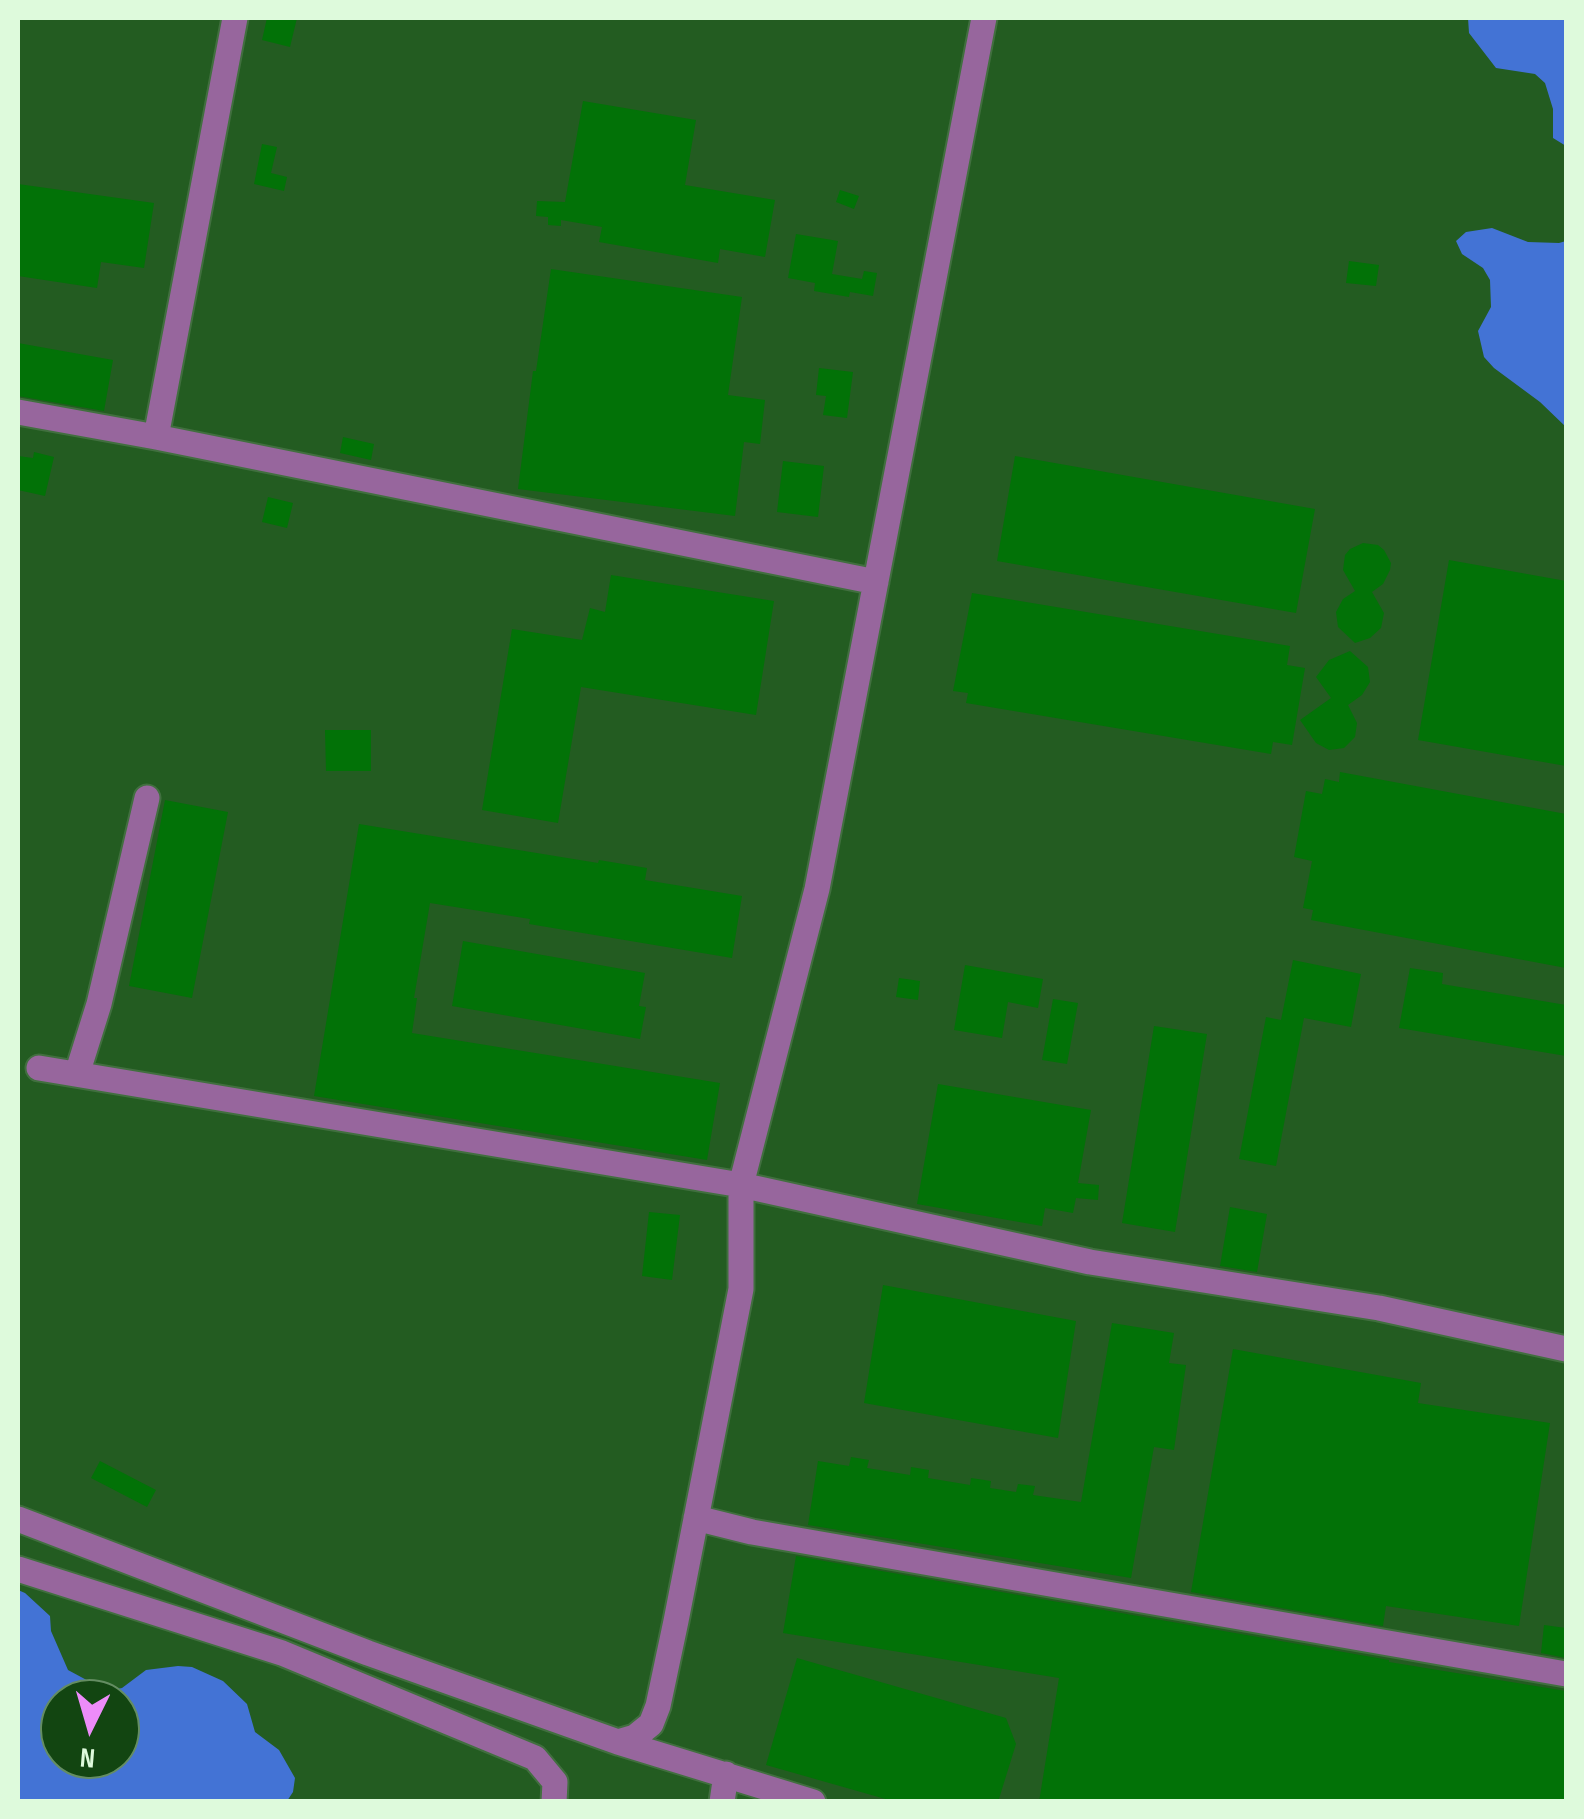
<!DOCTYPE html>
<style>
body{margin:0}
#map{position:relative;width:1584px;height:1819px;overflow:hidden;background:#1e501c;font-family:"Sofia Sans Condensed",sans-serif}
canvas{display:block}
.frame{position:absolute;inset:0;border:20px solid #defadc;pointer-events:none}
.north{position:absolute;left:40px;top:1679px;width:100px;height:100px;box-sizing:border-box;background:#124511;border:2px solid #648d62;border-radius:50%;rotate:185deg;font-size:28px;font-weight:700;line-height:40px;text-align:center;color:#defadc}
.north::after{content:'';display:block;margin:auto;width:35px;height:45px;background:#ed8cf9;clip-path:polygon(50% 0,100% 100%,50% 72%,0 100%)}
</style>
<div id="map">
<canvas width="1584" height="1819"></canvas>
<div class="frame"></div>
<div class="north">N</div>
</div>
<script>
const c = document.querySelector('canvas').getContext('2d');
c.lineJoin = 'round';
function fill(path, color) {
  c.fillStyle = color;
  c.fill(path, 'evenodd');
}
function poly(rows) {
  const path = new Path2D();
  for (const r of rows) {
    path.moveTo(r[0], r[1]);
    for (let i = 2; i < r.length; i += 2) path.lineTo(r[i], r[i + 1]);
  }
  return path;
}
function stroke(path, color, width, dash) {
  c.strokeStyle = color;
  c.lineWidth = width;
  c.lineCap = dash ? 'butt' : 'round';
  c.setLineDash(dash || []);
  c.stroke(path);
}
const built = poly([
 [18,18,1566,18,1566,1801,18,1801],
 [60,1699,120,1699,120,1759,60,1759]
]);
const water = poly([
 [1468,18,1566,18,1566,146,1553,138,1553,109,1545,83,1535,74,1496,68,1469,33],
 [1492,228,1528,242,1559,243,1566,241,1566,427,1540,402,1494,368,1484,357,1478,331,1491,307,1490,280,1483,268,1462,254,1456,241,1466,232],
 [18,1590,25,1593,50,1616,51,1631,68,1670,107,1691,122,1688,146,1670,178,1666,192,1667,223,1681,247,1704,255,1732,279,1750,295,1778,293,1792,287,1801,18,1801],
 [60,1699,120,1699,120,1759,60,1759]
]);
const building = poly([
 [267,18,297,18,290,47,262,40],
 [583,101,696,120,685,185,775,200,765,257,720,249,718,263,599,242,602,227,561,220,561,226,548,225,548,217,536,216,537,201,565,202],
 [262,144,277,147,271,173,287,177,284,191,254,184],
 [18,184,154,203,144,268,101,262,97,288,18,276],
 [840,190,859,196,854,209,836,202],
 [796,234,838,241,832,274,862,279,864,271,877,273,873,296,850,292,849,297,814,291,815,283,788,278],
 [1349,261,1379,265,1376,286,1346,283],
 [551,269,742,297,728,395,765,400,760,444,744,442,735,516,518,489,533,371,536,371],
 [18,343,113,360,104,411,18,396],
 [819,368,853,372,847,418,823,415,826,396,816,395],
 [343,437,374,444,371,460,340,453],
 [34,452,54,457,45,496,18,490,18,456,33,458],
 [1015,456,1315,509,1296,613,997,561],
 [783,461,824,466,818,517,777,512],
 [268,497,293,503,287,528,262,522],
 [1363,543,1378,545,1384,550,1391,563,1390,570,1383,584,1372,592,1384,613,1381,628,1370,638,1355,643,1338,627,1336,612,1343,599,1355,591,1343,570,1345,555,1350,549],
 [1449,560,1566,581,1566,766,1418,740],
 [611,575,774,601,756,715,581,687,558,823,482,810,512,629,582,640,590,608,605,612],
 [972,593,1290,646,1287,665,1305,668,1292,745,1273,742,1271,754,966,703,968,693,953,691],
 [1350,651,1368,667,1370,682,1362,695,1348,705,1357,723,1355,737,1344,748,1329,750,1316,743,1300,720,1331,698,1316,677,1329,660],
 [325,730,371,730,371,771,326,771],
 [1340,772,1566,814,1566,968,1311,920,1313,910,1303,908,1312,861,1294,857,1306,791,1322,794,1325,779,1339,782],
 [165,800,228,812,192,998,129,986],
 [359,824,598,863,599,860,647,868,645,880,742,896,732,958,529,924,530,919,430,903,414,998,417,998,412,1033,720,1083,707,1160,314,1096],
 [463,941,645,973,639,1006,646,1007,640,1039,452,1006],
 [1293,960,1361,974,1351,1027,1304,1018,1276,1166,1239,1159,1266,1017,1281,1020],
 [965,965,1043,979,1038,1008,1008,1002,1002,1038,954,1030],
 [1410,968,1443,973,1442,984,1566,1005,1566,1056,1399,1028],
 [899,978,920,981,918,1000,896,997],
 [1053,999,1078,1003,1067,1064,1042,1060],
 [1154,1026,1207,1034,1175,1232,1122,1223],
 [938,1084,1091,1110,1078,1183,1099,1185,1098,1200,1076,1198,1073,1213,1045,1208,1042,1226,917,1204],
 [1230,1207,1267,1214,1257,1272,1220,1266],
 [649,1212,680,1215,672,1280,642,1276],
 [883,1285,1076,1321,1058,1438,864,1403],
 [1112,1323,1174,1333,1169,1363,1186,1365,1174,1450,1154,1447,1131,1578,808,1525,818,1461,849,1466,851,1457,869,1460,867,1468,910,1475,911,1467,929,1470,928,1478,970,1485,971,1478,991,1481,990,1488,1016,1492,1018,1484,1035,1486,1033,1495,1081,1502],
 [1233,1349,1421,1383,1418,1403,1550,1423,1519,1626,1386,1606,1383,1626,1191,1592],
 [100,1461,156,1490,147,1507,91,1478],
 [796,1556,1389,1660,1389,1662,1566,1691,1566,1802,1039,1802,1059,1678,783,1633],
 [1544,1625,1566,1628,1566,1658,1541,1653],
 [797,1658,1006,1718,1016,1744,998,1802,896,1802,766,1765]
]);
const minor = poly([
 [18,412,156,437,876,582],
 [156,437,235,18],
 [39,1068,741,1185,1090,1262,1379,1308,1566,1349],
 [77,1074,99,1004,147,798],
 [696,1518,752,1532,1566,1674],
 [18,1519,368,1653,618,1742,635,1737,651,1724,658,1706,676,1621,741,1289,741,1185,817,889,984,18],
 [18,1569,282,1653,535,1758,555,1782,554,1802],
 [618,1742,813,1802],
 [722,1802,726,1774]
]);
fill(built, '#235c21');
fill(water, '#4373d5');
fill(building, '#027207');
stroke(minor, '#416f3f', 29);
stroke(minor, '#97669d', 25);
</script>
